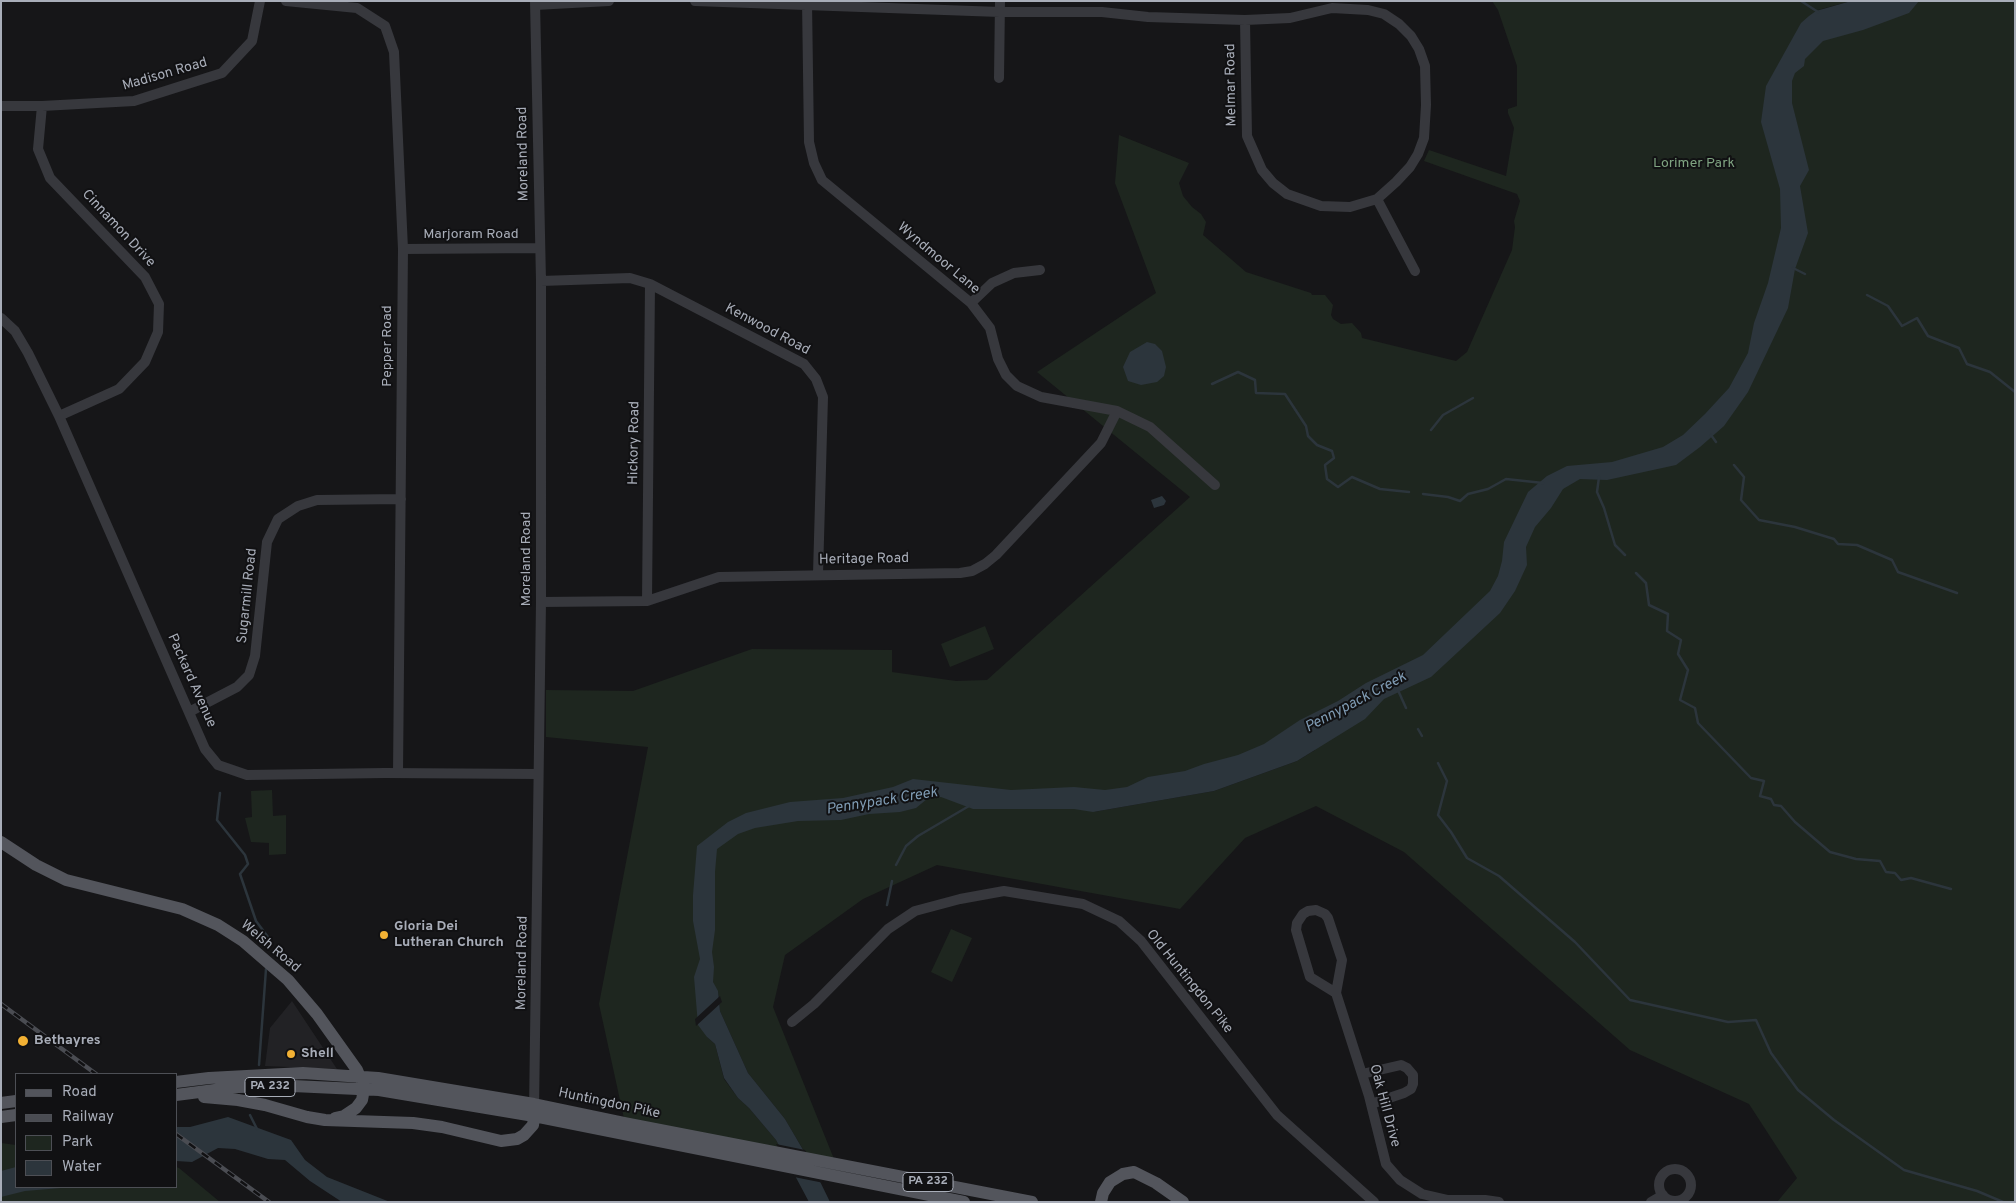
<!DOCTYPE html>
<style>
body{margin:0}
#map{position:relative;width:2016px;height:1203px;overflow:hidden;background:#161618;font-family:Overpass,sans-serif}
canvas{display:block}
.frame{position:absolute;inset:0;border:2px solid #a8adb8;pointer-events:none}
.legend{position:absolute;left:15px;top:1073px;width:162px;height:115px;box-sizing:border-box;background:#111113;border:1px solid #4d4f55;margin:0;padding:6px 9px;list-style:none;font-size:15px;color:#a8adb8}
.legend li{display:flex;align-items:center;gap:10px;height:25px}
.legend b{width:25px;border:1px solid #4d4f55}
</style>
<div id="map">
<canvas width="2016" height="1203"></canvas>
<div class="frame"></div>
<ul class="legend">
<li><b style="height:6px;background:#53555c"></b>Road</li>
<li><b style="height:6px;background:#4a4c52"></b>Railway</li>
<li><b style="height:14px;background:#1e261f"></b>Park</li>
<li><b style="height:14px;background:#2c353c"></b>Water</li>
</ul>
</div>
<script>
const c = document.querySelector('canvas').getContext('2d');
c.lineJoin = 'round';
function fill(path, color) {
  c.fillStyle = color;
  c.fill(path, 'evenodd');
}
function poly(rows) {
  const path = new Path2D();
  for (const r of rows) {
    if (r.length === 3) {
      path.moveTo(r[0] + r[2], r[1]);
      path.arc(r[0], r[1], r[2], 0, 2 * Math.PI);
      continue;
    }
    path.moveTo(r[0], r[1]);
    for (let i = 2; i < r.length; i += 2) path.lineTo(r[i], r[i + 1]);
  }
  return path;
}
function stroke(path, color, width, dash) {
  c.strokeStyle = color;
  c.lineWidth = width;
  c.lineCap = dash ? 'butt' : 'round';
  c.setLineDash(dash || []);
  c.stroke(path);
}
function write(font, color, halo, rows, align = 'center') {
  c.font = font + ' Overpass,sans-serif';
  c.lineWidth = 4;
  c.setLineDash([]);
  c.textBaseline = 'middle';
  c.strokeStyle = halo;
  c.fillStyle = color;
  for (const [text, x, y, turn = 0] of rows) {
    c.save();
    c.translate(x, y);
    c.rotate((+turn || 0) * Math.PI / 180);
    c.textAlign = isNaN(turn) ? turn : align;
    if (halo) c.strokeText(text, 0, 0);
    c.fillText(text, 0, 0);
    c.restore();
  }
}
const built = poly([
 [292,1001,337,1069,265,1066,270,1028]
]);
const green = poly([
 [1492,1,1851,1,1818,10,1887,1,2015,1,2015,1202,1777,1202,1797,1178,1749,1104,1630,1050,1404,852,1316,806,1245,838,1180,909,937,865,863,899,785,955,773,1007,836,1164,808,1158,785,1119,748,1073,720,1011,718,991,707,1037,715,1044,724,1079,738,1098,749,1108,776,1140,784,1154,625,1123,599,1004,648,747,546,737,546,690,633,691,752,649,892,650,892,672,956,681,987,680,1190,497,1037,372,1156,293,1115,183,1119,135,1189,163,1179,183,1183,196,1192,207,1201,214,1206,222,1203,235,1246,272,1311,293,1312,295,1325,295,1333,305,1331,315,1333,319,1341,324,1352,323,1361,333,1362,338,1456,361,1467,352,1512,250,1515,227,1514,221,1520,201,1517,194,1424,161,1429,150,1506,176,1514,128,1508,113,1508,109,1517,106,1517,66,1498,10],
 [1315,750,1297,761,1214,791,1093,812],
 [985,626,994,649,950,667,941,644],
 [272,790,273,816,286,815,286,854,269,855,269,843,251,842,245,818,252,817,251,791],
 [951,929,972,938,952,982,931,972],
 [1,1143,16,1145,16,1187,176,1187,176,1167,179,1168,220,1202,1,1202]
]);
const water = poly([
 [1851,1,1919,1,1909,13,1863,30,1823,41,1805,59,1804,66,1795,73,1792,81,1792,103,1809,170,1800,186,1808,233,1795,269,1788,308,1748,392,1724,426,1700,447,1676,465,1607,480,1580,479,1563,489,1551,508,1535,527,1526,547,1527,565,1515,591,1500,613,1431,677,1384,699,1365,719,1297,761,1214,791,1093,812,1074,809,973,809,941,797,927,799,916,808,900,812,869,814,841,820,798,821,755,828,738,834,717,849,715,872,715,930,712,952,714,967,713,982,718,991,720,1011,748,1073,785,1119,812,1165,830,1202,809,1202,776,1140,749,1108,738,1098,724,1078,715,1044,707,1037,698,1025,694,977,700,959,693,921,693,895,697,846,728,822,746,813,790,802,843,798,893,787,913,779,1011,790,1074,787,1105,790,1127,787,1148,777,1185,771,1204,764,1238,755,1264,744,1300,720,1338,701,1366,683,1423,655,1490,591,1498,576,1502,561,1504,542,1528,492,1547,476,1567,466,1612,462,1663,447,1683,435,1705,414,1729,388,1748,353,1754,323,1768,283,1781,228,1780,189,1761,122,1766,86,1801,23,1809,16,1816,11],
 [1147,342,1155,344,1162,351,1166,367,1164,376,1157,382,1141,385,1128,381,1123,367,1130,352],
 [1162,496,1166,501,1164,505,1154,508,1151,500],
 [228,1117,291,1140,305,1160,327,1177,390,1202,342,1202,310,1181,285,1160,268,1159,235,1149,218,1148,192,1162,176,1161,176,1127,190,1127],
 [16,1167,16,1187,73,1187,25,1191,1,1197,1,1171]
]);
const pier = poly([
 [720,996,722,1002,696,1026,695,1019],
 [776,1144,805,1150,824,1183,794,1177]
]);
const stream = poly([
 [1801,1,1818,12],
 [1793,268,1805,274],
 [1867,295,1888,306,1902,326,1917,318,1928,336,1959,348,1967,364,1990,372,2015,392],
 [1212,384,1238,372,1255,380,1256,393,1285,394,1306,426,1308,436,1317,445,1332,451,1334,458,1325,465,1327,479,1338,487,1352,477,1380,489,1409,492],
 [1431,430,1443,415,1473,398],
 [1711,435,1716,442],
 [1734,465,1744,477,1741,500,1759,520,1795,527,1834,539,1838,544,1857,545,1892,560,1898,572,1957,593],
 [1599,477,1597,492,1604,508,1615,545,1625,555],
 [1423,494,1448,497,1460,501,1468,494,1488,489,1506,479,1543,483],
 [1636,573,1646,583,1649,605,1668,614,1667,631,1681,640,1678,654,1688,670,1680,700,1695,708,1698,723,1751,778,1764,781,1760,796,1771,799,1774,805,1781,806,1795,822,1830,852,1856,859,1880,861,1886,872,1895,873,1901,880,1911,878,1951,889],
 [1397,688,1406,708],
 [1418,729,1422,736],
 [1438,763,1447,781,1438,815,1451,832,1467,858,1499,876,1575,942,1630,1000,1728,1022,1756,1020,1771,1053,1798,1090,1834,1120,1904,1170,1977,1191,2003,1202],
 [220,793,217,820,245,855,248,864,240,874,256,921,268,937],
 [896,865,906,846,918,836,969,806],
 [887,905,892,881],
 [259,1065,266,969],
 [250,1115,257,1129]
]);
const minor = poly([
 [286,1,357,8,385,26,394,52,403,249,398,773],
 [695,1,1000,12,1102,12,1148,17,1245,20,1290,18,1332,8,1368,10,1384,14,1399,24,1411,36,1419,49,1425,66,1426,105,1424,138,1418,154,1410,167,1396,182,1377,199,1350,207,1321,206,1287,194,1273,183,1262,170,1247,136,1245,20],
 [807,1,809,142,814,163,822,180,971,303,990,328,998,359,1006,375,1017,386,1041,397,1117,411,1150,427,1215,485],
 [535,5,609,1],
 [999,78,1000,1],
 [1,106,42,106,134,101,222,73,252,41,260,1],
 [42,106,38,149,50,178,145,277,159,304,158,332,145,362,119,389,59,416],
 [1377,199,1415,271],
 [403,249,540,248],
 [541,281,630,278,650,284,804,364,816,379,823,397,818,574],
 [971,303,992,283,1014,273,1040,270],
 [1,318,15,331,28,353,59,416,205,749,218,765,247,775,385,773,538,774],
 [647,601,650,284],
 [541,602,647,601,719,577,960,573,972,571,985,564,996,555,1101,443,1117,411],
 [189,712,237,687,249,675,255,656,267,542,278,519,298,506,317,500,401,499],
 [1316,910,1325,914,1328,918,1342,960,1336,993,1310,977,1296,930,1297,923,1303,914,1308,911,1316,910],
 [1336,993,1369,1096,1386,1164,1400,1180,1422,1194,1448,1200,1485,1200,1499,1202],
 [792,1022,814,1004,888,929,915,911,960,899,1004,891,1083,904,1119,921,1141,941,1277,1115,1374,1202],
 [1362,1074,1401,1065,1407,1068,1413,1075,1413,1084,1411,1089,1404,1093,1371,1104],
 [534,1110,541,602,541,281,535,1],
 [1675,1185,16],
 [1651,1202,1663,1195]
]);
const major = poly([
 [1,842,36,865,66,880,182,909,218,925,243,941,288,980,317,1014,357,1070,362,1082],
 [176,1082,209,1078,303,1073,378,1078,534,1104,625,1123,1032,1202],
 [176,1095,238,1087,293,1086,379,1090,534,1116,964,1202],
 [204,1097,238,1100,265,1105,307,1117,325,1120,413,1123,442,1127,501,1141,517,1139,524,1135,533,1125,534,1116],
 [1,1103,16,1101],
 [1,1117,16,1115],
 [335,1118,344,1116,356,1108,362,1100,364,1089],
 [1101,1202,1103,1193,1110,1182,1123,1174,1134,1172,1156,1183,1183,1202]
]);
const rail = poly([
 [1,1004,96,1074],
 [176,1134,269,1202]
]);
const markers = [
 [384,935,5,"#f2b134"],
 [23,1041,6,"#f2b134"],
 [291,1054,5,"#f2b134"]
];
const shields = [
 [270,1087,50],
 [928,1182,50]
];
const shieldNames = [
 ["PA 232",270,1087],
 ["PA 232",928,1182]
];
const streetNames = [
 ["Madison Road",165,75,-16],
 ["Melmar Road",1232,85,-91],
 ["Moreland Road",524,154,-91],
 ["Cinnamon Drive",118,229,47],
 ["Marjoram Road",471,235],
 ["Wyndmoor Lane",938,259,40],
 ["Kenwood Road",767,330,28],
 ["Pepper Road",388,346,-90],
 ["Hickory Road",635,443,-89],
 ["Moreland Road",527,559,-90],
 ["Heritage Road",864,560,-1],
 ["Sugarmill Road",248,596,-84],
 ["Packard Avenue",191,681,66],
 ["Welsh Road",270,947,40],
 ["Moreland Road",523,963,-89],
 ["Old Huntingdon Pike",1189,982,51],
 ["Huntingdon Pike",609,1104,12],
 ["Oak Hill Drive",1384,1106,75]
];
const parkNames = [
 ["Lorimer Park",1694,164]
];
const poiNames = [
 ["Gloria Dei",394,927],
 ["Lutheran Church",394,943],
 ["Bethayres",34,1041],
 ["Shell",301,1054]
];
const waterNames = [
 ["Pennypack Creek",1356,703,-28],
 ["Pennypack Creek",882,802,-9]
];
fill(built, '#222225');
fill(green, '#1e261f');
fill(water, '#2c353c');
fill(pier, '#161618');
stroke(stream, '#2c353c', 2.5);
stroke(minor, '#37383d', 10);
stroke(major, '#53555c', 12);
stroke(rail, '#4a4c52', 4.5);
stroke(rail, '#111113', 2.5, [8]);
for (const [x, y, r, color] of markers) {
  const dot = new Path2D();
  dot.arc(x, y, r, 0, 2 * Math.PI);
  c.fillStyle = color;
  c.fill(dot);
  stroke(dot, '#111113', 2);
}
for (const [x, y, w] of shields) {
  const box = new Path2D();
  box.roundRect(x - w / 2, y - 9.5, w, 19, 4);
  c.fillStyle = '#111113';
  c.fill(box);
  stroke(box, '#a8adb8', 1);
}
write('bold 12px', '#a8adb8', null, shieldNames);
write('14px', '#a8adb8', '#111113', streetNames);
write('14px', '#7fa381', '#111113', parkNames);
write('bold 14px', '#a8adb8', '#111113', poiNames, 'left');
write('italic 15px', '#7f9bb3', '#111113', waterNames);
</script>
